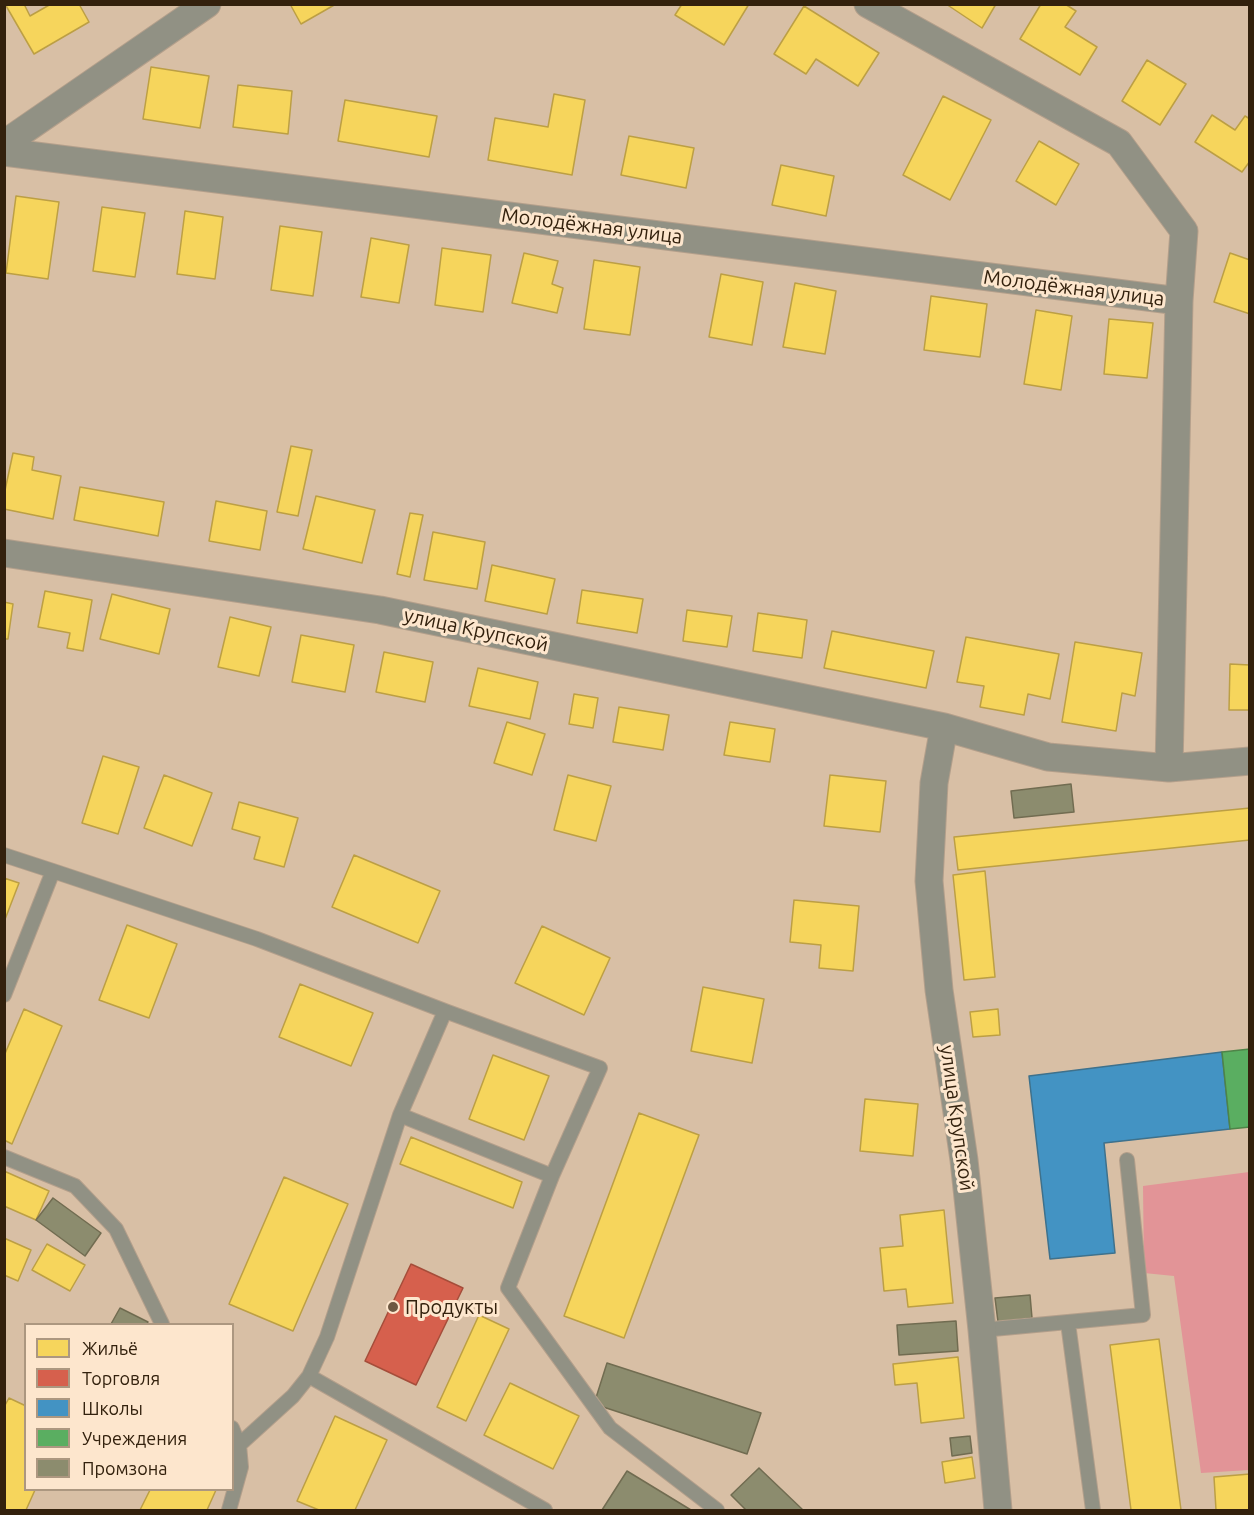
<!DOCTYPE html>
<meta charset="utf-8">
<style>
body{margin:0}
#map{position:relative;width:1254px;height:1515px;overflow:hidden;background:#d8bfa5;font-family:Ubuntu,sans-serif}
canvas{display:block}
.frame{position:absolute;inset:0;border:6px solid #33210d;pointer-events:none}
.legend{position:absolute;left:24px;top:1323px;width:210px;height:168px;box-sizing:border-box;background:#fde6cd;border:2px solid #ac9780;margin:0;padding:8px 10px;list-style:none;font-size:18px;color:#33210d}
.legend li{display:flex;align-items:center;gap:12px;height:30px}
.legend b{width:30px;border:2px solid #ac9780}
</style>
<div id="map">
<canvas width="1254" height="1515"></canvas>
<div class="frame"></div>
<ul class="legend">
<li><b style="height:16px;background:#f6d55c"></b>Жильё</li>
<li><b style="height:16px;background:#d6604d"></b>Торговля</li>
<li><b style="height:16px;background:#4393c3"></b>Школы</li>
<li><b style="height:16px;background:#5aae61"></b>Учреждения</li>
<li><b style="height:16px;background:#8c8c6e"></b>Промзона</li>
</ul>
</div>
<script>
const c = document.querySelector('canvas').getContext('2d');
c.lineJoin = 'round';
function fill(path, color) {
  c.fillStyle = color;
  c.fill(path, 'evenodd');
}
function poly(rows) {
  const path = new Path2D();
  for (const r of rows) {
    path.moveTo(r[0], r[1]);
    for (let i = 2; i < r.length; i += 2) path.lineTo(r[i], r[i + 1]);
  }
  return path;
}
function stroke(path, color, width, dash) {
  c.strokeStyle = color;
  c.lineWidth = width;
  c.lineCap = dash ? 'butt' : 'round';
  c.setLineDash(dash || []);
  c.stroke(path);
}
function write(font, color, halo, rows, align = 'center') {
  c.font = font + ' Ubuntu,sans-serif';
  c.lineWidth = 6;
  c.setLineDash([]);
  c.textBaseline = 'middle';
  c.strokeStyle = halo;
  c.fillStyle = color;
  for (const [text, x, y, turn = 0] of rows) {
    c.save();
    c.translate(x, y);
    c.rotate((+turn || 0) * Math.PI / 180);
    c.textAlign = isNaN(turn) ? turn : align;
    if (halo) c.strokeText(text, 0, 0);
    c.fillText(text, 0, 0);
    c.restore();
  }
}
const green = poly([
 [1249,1172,1249,1470,1201,1473,1174,1276,1144,1273,1143,1186]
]);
const homes = poly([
 [5,4,24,4,30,16,51,4,79,4,89,22,34,54,5,4],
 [290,4,336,4,301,24,290,4],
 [682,4,749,4,724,45,675,15,682,4],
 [946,4,996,4,982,28,946,4],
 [1041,4,1065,4,1076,11,1065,27,1097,47,1080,75,1020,39,1041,4],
 [804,6,879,53,858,86,816,59,806,74,774,54,804,6],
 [1147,60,1186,84,1160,125,1122,101,1147,60],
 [151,67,209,76,200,128,143,119,151,67],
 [238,85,292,91,288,134,233,127,238,85],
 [554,94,585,100,572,175,488,160,495,118,548,127,554,94],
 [943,96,991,120,950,200,903,175,943,96],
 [345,100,437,116,429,157,338,141,345,100],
 [1212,115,1235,130,1245,116,1250,119,1250,161,1242,172,1195,142,1212,115],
 [629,136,694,148,686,188,621,175,629,136],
 [1039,141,1079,164,1056,205,1016,181,1039,141],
 [781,165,834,176,826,216,772,205,781,165],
 [16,196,59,202,48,279,6,273,16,196],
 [102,207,145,213,135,277,93,271,102,207],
 [185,211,223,217,215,279,177,274,185,211],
 [280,226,322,232,313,296,271,290,280,226],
 [371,238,409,245,399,303,361,297,371,238],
 [442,248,491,255,483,312,435,305,442,248],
 [524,253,558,261,552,284,563,288,557,313,512,303,524,253],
 [1230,253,1250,260,1250,314,1214,302,1230,253],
 [594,260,640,267,630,335,584,329,594,260],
 [721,274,763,282,752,345,709,337,721,274],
 [795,283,836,291,825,354,783,347,795,283],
 [931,296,987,304,980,357,924,350,931,296],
 [1036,310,1072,316,1061,390,1024,384,1036,310],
 [1109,319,1153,323,1147,378,1104,374,1109,319],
 [291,446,312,450,298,516,277,512,291,446],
 [13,453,34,457,32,470,61,476,53,519,4,509,4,495,13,453],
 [80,487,164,502,158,536,74,520,80,487],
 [316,496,375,510,362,563,303,549,316,496],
 [216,501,267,511,260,550,209,541,216,501],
 [410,513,423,515,410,577,397,574,410,513],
 [433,532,485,542,477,589,424,580,433,532],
 [492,565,555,579,547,614,485,601,492,565],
 [582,590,643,599,637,633,577,623,582,590],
 [45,591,92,600,83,651,67,648,70,633,38,627,45,591],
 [112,594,170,609,159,654,100,639,112,594],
 [4,602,13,604,8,639,4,639,4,602],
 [687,610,732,616,727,647,683,641,687,610],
 [758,613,807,620,802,658,753,651,758,613],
 [230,617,271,627,259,676,218,667,230,617],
 [832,631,934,651,926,688,824,668,832,631],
 [301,635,354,645,345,692,292,682,301,635],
 [966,637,1059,654,1050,699,1028,694,1024,715,980,707,984,686,957,682,966,637],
 [1075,642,1142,653,1135,696,1122,693,1116,731,1062,722,1075,642],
 [384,652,433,662,425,702,376,692,384,652],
 [1230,664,1250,665,1250,710,1229,710,1230,664],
 [478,668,538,682,530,719,469,706,478,668],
 [574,694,598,698,593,728,569,724,574,694],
 [619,707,669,715,663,750,613,742,619,707],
 [507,722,545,734,532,775,494,763,507,722],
 [730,722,775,729,770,762,724,755,730,722],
 [103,756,139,767,118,834,82,823,103,756],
 [164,775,212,793,192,846,144,828,164,775],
 [568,775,611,786,596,841,554,830,568,775],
 [830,775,886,781,880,832,824,826,830,775],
 [239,802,298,818,284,867,254,859,260,837,232,829,239,802],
 [1250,808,1250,840,958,870,954,837,1250,808],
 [354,855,440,891,418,943,332,907,354,855],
 [985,871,995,977,964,980,953,875,985,871],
 [4,878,19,883,4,922,4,878],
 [794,900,859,906,853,971,819,968,821,945,790,942,794,900],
 [127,925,177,944,149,1018,99,1000,127,925],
 [542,926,610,958,584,1015,515,983,542,926],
 [300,984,373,1013,351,1066,279,1037,300,984],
 [703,987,764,999,752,1063,691,1051,703,987],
 [24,1009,62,1026,12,1144,4,1140,4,1056,24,1009],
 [998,1009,1000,1035,973,1037,970,1012,998,1009],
 [493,1055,549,1076,524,1140,469,1119,493,1055],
 [865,1099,918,1104,913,1156,860,1151,865,1099],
 [639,1113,699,1135,624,1338,564,1316,639,1113],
 [411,1137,522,1182,513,1208,400,1164,411,1137],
 [4,1171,49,1191,36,1220,4,1206,4,1171],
 [284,1177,348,1204,293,1331,229,1304,284,1177],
 [944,1210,953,1303,908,1307,906,1289,884,1291,880,1248,903,1246,900,1215,944,1210],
 [4,1238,31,1250,18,1281,4,1275,4,1238],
 [47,1244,85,1265,70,1291,32,1270,47,1244],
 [479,1315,509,1329,466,1421,437,1407,479,1315],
 [1159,1339,1181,1510,1131,1510,1110,1345,1159,1339],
 [958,1357,964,1418,921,1423,917,1383,895,1385,893,1364,958,1357],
 [510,1383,579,1416,553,1469,484,1435,510,1383],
 [9,1398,26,1406,26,1490,35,1490,26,1510,4,1510,4,1407,9,1398],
 [335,1416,387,1440,355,1510,319,1510,297,1501,335,1416],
 [972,1457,975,1478,945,1483,942,1462,972,1457],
 [1250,1474,1250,1510,1216,1510,1214,1477,1250,1474],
 [150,1490,216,1490,207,1510,140,1510,150,1490]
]);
const shops = poly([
 [411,1264,463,1288,416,1385,365,1361,411,1264]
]);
const schools = poly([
 [1222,1052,1230,1129,1104,1143,1115,1253,1050,1259,1029,1076,1222,1052]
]);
const public = poly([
 [1250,1049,1250,1127,1230,1129,1222,1052,1250,1049]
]);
const industry = poly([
 [1071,784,1074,812,1014,818,1011,791,1071,784],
 [53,1198,101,1233,85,1256,36,1220,53,1198],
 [1030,1295,1032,1318,998,1322,995,1298,1030,1295],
 [120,1308,148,1322,147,1324,111,1324,120,1308],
 [956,1321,958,1351,899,1355,897,1325,956,1321],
 [607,1363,761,1413,747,1454,594,1404,607,1363],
 [970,1436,972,1453,952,1456,950,1438,970,1436],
 [759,1468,803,1510,746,1510,731,1495,759,1468],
 [627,1471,691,1510,602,1510,627,1471]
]);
const service = poly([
 [4,855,53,871],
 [4,995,53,871,257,939,445,1011,400,1115],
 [4,1157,75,1186,116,1229,162,1324],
 [552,1176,508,1288,610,1428,717,1510],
 [1068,1323,1093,1510],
 [982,1330,1143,1315,1127,1160],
 [309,1376,545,1510],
 [239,1445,293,1396,309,1376,327,1337,400,1115,552,1176,600,1068,445,1011],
 [229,1510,241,1467,239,1445,232,1428]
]);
const minor = poly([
 [868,4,1119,143,1184,231,1179,301,1169,768],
 [4,144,207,4],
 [4,152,1179,301],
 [4,553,380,610,944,727,1048,757,1169,768,1250,761],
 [944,727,934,783,929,881,939,990,964,1160,982,1330,998,1510]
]);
const markers = [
 [393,1307,6,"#6d5842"]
];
const streetNames = [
 ["Молодёжная улица",592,226,7],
 ["Молодёжная улица",1074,288,7],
 ["улица Крупской",476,630,12],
 ["улица Крупской",957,1118,82]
];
const poiNames = [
 ["Продукты",405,1307]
];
fill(green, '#e29497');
fill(homes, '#f6d55c');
stroke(homes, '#bc9f44', 1.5);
fill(shops, '#d6604d');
stroke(shops, '#a54d3a', 1.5);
fill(schools, '#4393c3');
stroke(schools, '#3e718c', 1.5);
fill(public, '#5aae61');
stroke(public, '#4e8448', 1.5);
fill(industry, '#8c8c6e');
stroke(industry, '#716c51', 1.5);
stroke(service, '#b39f8b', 16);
stroke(minor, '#b39f8b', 29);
stroke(service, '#919184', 14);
stroke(minor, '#919184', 27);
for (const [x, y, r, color] of markers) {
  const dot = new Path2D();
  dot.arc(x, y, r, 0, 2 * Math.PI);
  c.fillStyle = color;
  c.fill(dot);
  stroke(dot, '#fde6cd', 2);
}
write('20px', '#33210d', '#fde6cd', streetNames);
write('20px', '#33210d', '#fde6cd', poiNames, 'left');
</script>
